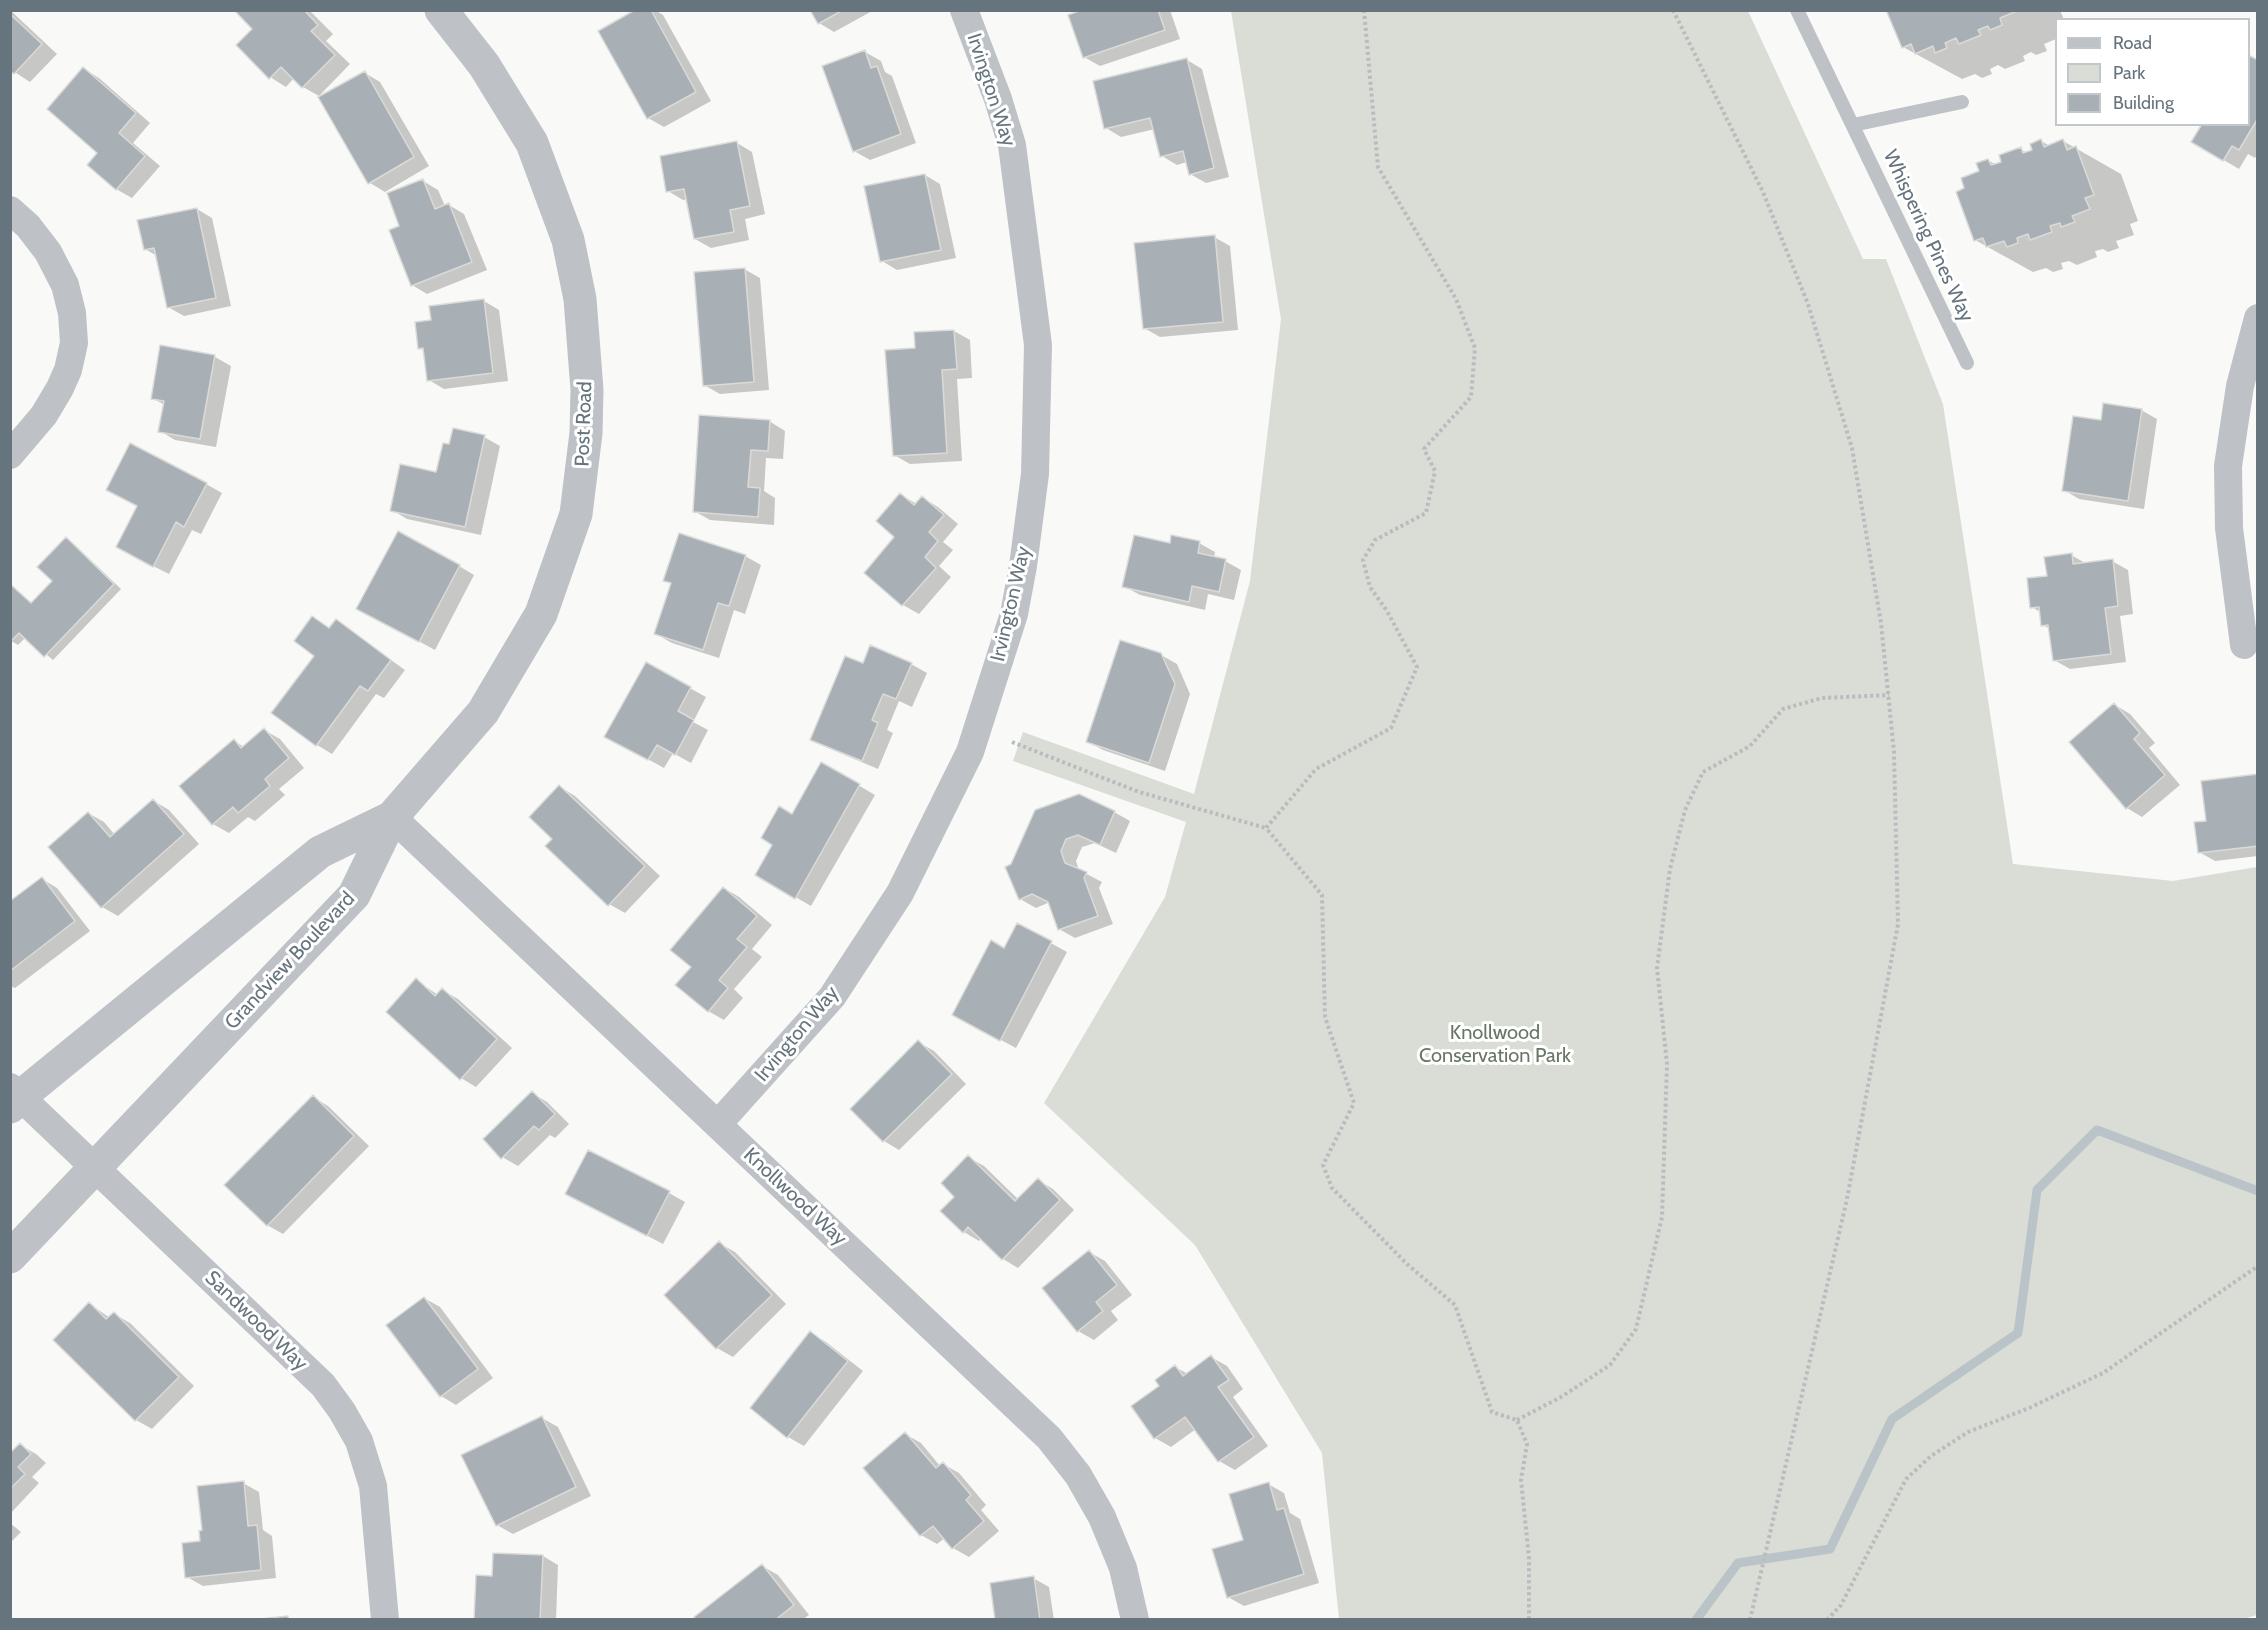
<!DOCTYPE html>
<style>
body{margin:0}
#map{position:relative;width:2268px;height:1630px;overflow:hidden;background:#f9f9f7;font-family:Cabin,sans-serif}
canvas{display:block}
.frame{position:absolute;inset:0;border:12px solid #66747e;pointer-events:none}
.legend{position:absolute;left:2055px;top:18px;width:195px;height:108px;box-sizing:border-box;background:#fff;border:2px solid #c2c7cb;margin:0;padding:8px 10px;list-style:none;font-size:18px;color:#66747e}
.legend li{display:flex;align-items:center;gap:12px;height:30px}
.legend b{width:30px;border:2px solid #c2c7cb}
</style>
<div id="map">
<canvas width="2268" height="1630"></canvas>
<div class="frame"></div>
<ul class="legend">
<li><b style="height:8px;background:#bec2c6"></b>Road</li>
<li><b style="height:16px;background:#d9ddd6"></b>Park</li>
<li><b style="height:16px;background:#a8afb5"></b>Building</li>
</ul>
</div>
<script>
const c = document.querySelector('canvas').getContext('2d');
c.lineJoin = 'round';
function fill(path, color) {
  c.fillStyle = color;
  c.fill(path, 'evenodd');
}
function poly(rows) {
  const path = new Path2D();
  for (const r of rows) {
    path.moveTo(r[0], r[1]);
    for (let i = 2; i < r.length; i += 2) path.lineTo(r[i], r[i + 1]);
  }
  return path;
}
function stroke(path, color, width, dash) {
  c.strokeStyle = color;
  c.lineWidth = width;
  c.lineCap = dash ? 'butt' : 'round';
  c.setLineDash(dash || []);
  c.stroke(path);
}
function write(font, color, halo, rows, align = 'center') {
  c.font = font + ' Cabin,sans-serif';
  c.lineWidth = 6;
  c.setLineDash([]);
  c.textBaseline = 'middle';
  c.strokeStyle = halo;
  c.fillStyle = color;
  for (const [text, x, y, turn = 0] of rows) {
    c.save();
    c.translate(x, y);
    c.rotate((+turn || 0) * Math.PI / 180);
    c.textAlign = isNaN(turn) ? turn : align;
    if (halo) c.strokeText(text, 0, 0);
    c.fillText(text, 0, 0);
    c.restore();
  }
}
const green = poly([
 [1231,11,1748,11,1863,259,1886,259,1943,404,2013,864,2173,881,2257,867,2257,1615,2239,1620,1339,1619,1322,1453,1195,1245,1044,1103,1165,897,1186,822,1013,761,1023,732,1194,794,1250,581,1281,319]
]);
const shadow = poly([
 [10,10,57,54,30,82,10,69],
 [236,10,309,10,333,34,326,41,350,64,319,96,303,87,294,78,286,87,270,77,254,29],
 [638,10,655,10,663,15,711,101,664,127,648,118],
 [812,10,874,10,834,32,819,23],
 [1087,10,1170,10,1180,39,1100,66,1084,57],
 [1888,10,2060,10,2064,20,2056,20,2056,39,2044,44,2047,51,2036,55,2031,52,2023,56,2025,61,2005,69,1998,65,1990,69,1992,74,1982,78,1975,74,1962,79,1903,47],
 [865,52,881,61,885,72,892,76,916,143,870,160,854,151],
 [1187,60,1202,69,1229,177,1206,183,1190,174,1187,162,1177,165,1162,156,1155,129,1121,137,1106,128],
 [2258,61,2258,153,2255,158,2248,154,2239,169,2193,142,2248,124],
 [84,69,99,78,150,123,133,143,160,166,132,198,116,189,99,153],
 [365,73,380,82,429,166,385,192,370,183],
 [2041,141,2050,146,2063,141,2121,174,2138,221,2130,224,2134,235,2116,241,2119,248,2108,252,2103,249,2095,251,2097,257,2077,265,2069,261,2061,263,2063,269,2053,272,2046,268,2033,272,1975,240,1966,189,1988,160,1996,165,2003,163,2020,149,2027,153,2034,150],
 [737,143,752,152,765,214,745,219,749,240,711,248,695,239,688,199,683,200,668,191],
 [925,175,940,184,956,258,897,270,882,261],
 [423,181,438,190,445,206,449,205,464,214,487,270,427,294,412,285,401,226],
 [197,209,212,218,231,306,184,316,168,307,157,256,145,249],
 [1214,237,1230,246,1238,330,1160,337,1144,328],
 [744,269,760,278,769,390,720,394,704,385],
 [484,301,499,310,508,381,444,389,429,380,425,351,419,348,433,321],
 [954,331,970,340,972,378,957,379,962,461,910,464,894,455],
 [161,347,215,357,231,366,216,447,175,440,160,431,165,405,152,398],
 [2141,410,2157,419,2144,509,2079,499,2064,490,2102,422],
 [769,421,785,431,783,459,766,458,764,491,775,498,774,525,710,520,694,511],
 [484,437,500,446,481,535,407,519,392,510,437,474,451,446],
 [206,484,222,493,201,534,192,530,169,574,133,556],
 [901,495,917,504,923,498,938,507,958,524,943,542,953,550,939,566,951,577,919,614,903,605,866,572,896,537],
 [66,539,73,543,121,589,53,660,26,637,18,645,10,640,10,584,32,603,54,581],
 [1199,543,1215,552,1214,558,1225,561,1241,570,1234,600,1208,594,1205,610,1140,595,1124,586,1171,544],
 [2071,555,2087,564,2112,561,2128,570,2133,614,2120,616,2126,662,2070,669,2054,660,2050,629,2043,625,2040,612,2032,607,2048,577],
 [745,556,761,565,745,614,734,610,719,658,672,643,656,634,672,584,665,580],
 [459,566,474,575,435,650,374,617],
 [313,618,330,628,336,621,405,670,384,698,376,694,332,754,317,745,316,655],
 [1161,655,1177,664,1190,694,1165,771,1103,750,1087,741],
 [646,664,706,697,693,722,708,730,691,763,673,753,664,768,622,745],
 [911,664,927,673,912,707,899,701,887,730,893,733,878,769,828,748,812,739,864,665],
 [2115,705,2130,714,2155,743,2149,748,2180,785,2142,817,2127,808],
 [264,730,280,739,304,768,279,789,285,795,255,821,248,817,229,833,213,824,234,741,244,747],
 [822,764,875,795,811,906,757,875],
 [2258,776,2258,856,2215,861,2199,852,2208,822],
 [560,787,575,796,660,876,625,913,609,904,554,839],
 [154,801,169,810,199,844,118,916,102,907,88,813,104,822,115,835],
 [1114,812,1130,821,1116,853,1095,843,1082,847,1076,861,1079,870,1102,882,1099,888,1113,924,1075,938,1059,929,1050,902,1036,908,1020,899,1007,868],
 [42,879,57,888,90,931,15,988,10,986,10,903],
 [724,888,739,897,772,925,752,949,762,957,734,989,743,998,724,1020,708,1011,693,967],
 [1018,925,1067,952,1016,1048,969,1023],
 [416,980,438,995,442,990,458,999,512,1048,476,1087,461,1078],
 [918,1042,934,1051,966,1084,899,1150,884,1141],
 [532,1093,547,1102,569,1124,555,1138,550,1135,518,1166,502,1157],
 [313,1097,328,1106,369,1146,283,1234,267,1225],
 [968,1157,984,1166,1019,1200,1038,1180,1053,1189,1074,1210,1018,1268,1003,1259,982,1238,979,1241,964,1232,956,1197],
 [669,1193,685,1202,663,1244,583,1202],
 [719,1243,735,1252,786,1304,733,1357,717,1348],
 [1089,1252,1105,1261,1132,1295,1111,1311,1118,1320,1094,1340,1078,1331],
 [424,1298,440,1307,493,1378,456,1405,441,1396],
 [90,1304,110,1318,114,1314,130,1323,194,1386,152,1429,136,1420,55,1340],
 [811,1333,826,1342,863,1371,804,1446,788,1437,752,1408],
 [1211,1357,1227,1366,1243,1389,1233,1397,1268,1446,1235,1470,1219,1461,1196,1429,1171,1447,1155,1438,1161,1386,1175,1367,1188,1374],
 [542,1418,558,1427,591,1496,513,1534,497,1525],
 [905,1434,921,1443,940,1466,943,1464,959,1473,986,1505,981,1510,999,1531,969,1557,953,1548,945,1538,937,1544,921,1535,865,1469],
 [20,1445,36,1454,46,1463,32,1477,39,1483,10,1514,10,1455],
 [243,1483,259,1492,263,1530,272,1536,276,1578,203,1586,187,1577,202,1542],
 [1268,1484,1284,1493,1290,1513,1300,1519,1319,1583,1244,1606,1228,1597,1244,1541],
 [10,1523,21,1532,10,1543],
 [543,1556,558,1565,556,1620,476,1620,494,1577],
 [762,1566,778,1575,809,1615,802,1620,698,1620],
 [1033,1578,1049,1587,1054,1620,997,1620]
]);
const stream = poly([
 [1696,1620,1738,1563,1830,1549,1892,1419,2018,1333,2037,1190,2097,1130,2258,1191]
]);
const building = poly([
 [234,10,304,10,318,25,311,31,335,55,302,88,281,67,269,79,236,45,252,29,234,10],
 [635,10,651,10,696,92,647,119,598,31,635,10],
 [810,10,843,10,818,24,810,10],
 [1082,10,1158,10,1165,30,1083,58,1068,15,1082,10],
 [1886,10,2017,10,2017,11,2000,18,2002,25,1990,30,1988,26,1978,30,1981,35,1959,44,1956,38,1945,43,1947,48,1935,53,1933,46,1915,54,1911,44,1902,48,1886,10],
 [10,14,42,44,14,74,10,71,10,14],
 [865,50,871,68,877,66,901,134,853,152,822,66,865,50],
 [2248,55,2258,60,2258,118,2239,150,2232,146,2223,161,2191,142,2202,124,2248,124,2248,55],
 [1187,58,1214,168,1189,175,1183,151,1160,157,1150,118,1104,129,1093,81,1187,58],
 [83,67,136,113,119,133,145,156,116,190,87,165,97,153,47,109,83,67],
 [365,71,414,157,368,184,318,97,365,71],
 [2041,139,2044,147,2063,139,2067,150,2076,146,2094,195,2085,198,2090,209,2072,216,2075,222,2061,227,2060,223,2050,226,2052,232,2030,240,2028,234,2017,238,2018,243,2007,247,2004,241,1986,247,1983,238,1974,241,1956,192,1964,188,1961,178,1979,171,1976,163,1988,159,1991,165,2001,162,1999,155,2021,147,2023,153,2032,150,2030,144,2041,139],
 [737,141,750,206,730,210,734,232,694,239,684,189,666,192,660,156,737,141],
 [925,174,941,250,880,262,864,186,925,174],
 [423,179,435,209,449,203,472,262,411,286,389,230,399,226,387,193,423,179],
 [197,208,216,298,167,308,154,248,144,250,137,220,197,208],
 [1215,235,1223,322,1143,329,1134,243,1215,235],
 [745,268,754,382,703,386,694,272,745,268],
 [484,299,493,373,427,381,423,348,418,349,415,322,431,320,429,306,484,299],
 [954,330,957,369,942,370,947,453,893,456,885,350,915,348,914,332,954,330],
 [160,345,215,355,200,439,158,432,164,401,151,399,160,345],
 [2103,403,2142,409,2128,501,2062,491,2073,416,2101,420,2103,403],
 [699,415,770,420,768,451,751,450,748,487,760,488,758,517,693,512,699,415],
 [453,428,485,435,465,527,390,511,400,464,436,472,443,443,449,444,453,428],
 [130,443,207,483,184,527,176,522,153,567,116,547,137,506,106,490,130,443],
 [900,493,914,505,922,496,944,515,929,532,938,541,925,557,936,568,902,606,864,573,894,537,876,521,900,493],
 [398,531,460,565,419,642,356,609,398,531],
 [679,533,746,555,729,606,718,603,703,650,654,634,671,583,663,581,679,533],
 [1134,535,1170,543,1171,535,1200,541,1198,553,1226,559,1219,592,1192,586,1189,602,1122,587,1134,535],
 [66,537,114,584,44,657,19,633,10,642,10,584,31,603,52,581,37,567,66,537],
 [2072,553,2073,564,2113,559,2118,606,2105,608,2111,654,2053,661,2048,625,2041,626,2039,607,2030,608,2027,578,2047,576,2044,557,2072,553],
 [312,616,329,628,336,619,391,660,368,691,360,686,316,746,271,713,314,656,294,641,312,616],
 [1120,640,1161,653,1175,684,1149,763,1086,742,1120,640],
 [870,645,912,663,896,699,883,694,872,720,878,723,862,761,810,740,845,656,863,663,870,645],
 [646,662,691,687,678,711,694,720,675,755,657,745,648,760,604,737,646,662],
 [2114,703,2140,733,2134,739,2165,775,2126,809,2069,742,2114,703],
 [264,728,289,758,265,779,270,786,238,813,233,807,212,825,179,786,234,739,241,748,264,728],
 [821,762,860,784,795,899,755,875,772,845,761,838,779,806,792,814,821,762],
 [2258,774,2258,846,2198,853,2194,822,2206,821,2201,781,2258,774],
 [559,785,645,866,608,906,545,846,552,839,529,817,559,785],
 [1079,794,1115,811,1100,845,1078,835,1066,839,1061,851,1065,863,1087,872,1084,878,1098,916,1058,930,1048,902,1032,894,1019,900,1005,867,1011,864,1035,810,1079,794],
 [153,799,184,834,101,908,48,847,88,812,110,837,153,799],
 [42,877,75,921,10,971,10,901,42,877],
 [723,887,757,916,737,939,747,947,719,980,728,988,708,1012,675,985,691,967,670,950,723,887],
 [1017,923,1052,941,1000,1041,952,1015,991,940,1004,948,1017,923],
 [416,978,435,996,442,988,497,1039,460,1080,386,1012,416,978],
 [918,1040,952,1074,883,1142,850,1109,918,1040],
 [532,1091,555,1114,539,1130,534,1126,501,1159,483,1139,532,1091],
 [313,1095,354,1136,267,1226,224,1185,313,1095],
 [588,1150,670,1191,647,1236,565,1194,588,1150],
 [968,1155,1015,1201,1038,1178,1060,1200,1002,1260,968,1227,963,1233,940,1211,954,1197,941,1183,968,1155],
 [719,1241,772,1295,716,1349,664,1295,719,1241],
 [1089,1250,1117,1285,1096,1302,1103,1311,1077,1332,1042,1288,1089,1250],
 [424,1297,478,1369,440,1397,386,1325,424,1297],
 [89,1302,106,1319,114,1312,179,1377,135,1421,53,1340,89,1302],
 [810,1331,848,1361,787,1438,750,1408,810,1331],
 [1211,1355,1229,1380,1218,1387,1254,1437,1218,1462,1185,1417,1154,1439,1131,1406,1159,1386,1155,1380,1175,1365,1183,1376,1211,1355],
 [542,1416,576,1487,496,1526,461,1455,542,1416],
 [905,1432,936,1468,943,1462,971,1495,966,1500,984,1521,952,1549,933,1526,920,1536,863,1468,905,1432],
 [20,1443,31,1454,18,1467,25,1474,10,1489,10,1453,20,1443],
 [244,1481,248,1526,257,1525,261,1570,185,1578,182,1543,200,1541,199,1531,202,1530,197,1486,244,1481],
 [1269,1482,1277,1510,1284,1508,1304,1574,1227,1598,1212,1549,1243,1540,1229,1494,1269,1482],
 [493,1553,543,1555,540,1620,474,1620,476,1575,492,1576,493,1553],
 [762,1564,794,1605,775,1620,696,1620,694,1617,762,1564],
 [1034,1576,1040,1620,995,1620,990,1583,1034,1576],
 [288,1616,288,1620,251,1620,288,1616]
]);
const path = poly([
 [1364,10,1378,167,1456,299,1475,348,1471,397,1424,449,1435,471,1426,513,1375,540,1363,560,1370,587,1387,611,1417,667,1391,728,1316,769,1266,828,1322,895,1325,1017,1354,1103,1323,1165,1332,1188,1407,1264,1455,1305,1492,1412,1517,1420,1527,1444,1521,1480,1529,1558,1529,1620],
 [1673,10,1763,192,1808,304,1852,448,1881,623,1894,752,1898,924,1847,1199,1750,1620],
 [1012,742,1139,792,1266,828],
 [1517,1420,1561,1397,1610,1365,1636,1329,1662,1217,1667,1064,1657,968,1670,869,1685,810,1703,772,1750,746,1783,709,1822,698,1889,695],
 [1827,1620,1841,1605,1906,1479,1931,1456,1968,1432,2029,1408,2103,1373,2258,1266]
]);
const service = poly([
 [1797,10,1967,363],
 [1853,125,1962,102]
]);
const minor = poly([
 [10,210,28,226,48,252,65,285,72,313,74,343,68,370,60,388,44,415,10,455],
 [2244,645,2229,528,2228,466,2240,386,2258,318],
 [392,817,1049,1438,1078,1475,1102,1517,1123,1568,1135,1620],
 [10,1087,323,1385,342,1411,359,1441,373,1486,385,1620],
 [718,1124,832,997,900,893,970,752,1014,614,1023,566,1035,474,1038,345,1012,145,998,99,964,10]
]);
const tertiary = poly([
 [10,1107,21,1096,320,852,392,817],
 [10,1257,354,895,392,817,483,712,541,614,576,514,586,433,587,390,580,299,568,240,532,143,484,65,441,10]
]);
const streetNames = [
 ["Irvington Way",991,90,72],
 ["Whispering Pines Way",1928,236,65],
 ["Post Road",584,424,-88],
 ["Irvington Way",1011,604,-77],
 ["Grandview Boulevard",290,961,-47],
 ["Irvington Way",797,1034,-50],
 ["Knollwood Way",795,1197,43],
 ["Sandwood Way",256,1321,44]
];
const parkNames = [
 ["Knollwood",1495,1033],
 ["Conservation Park",1495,1056]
];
fill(green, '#d9ddd6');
fill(shadow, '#0003');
stroke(stream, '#bac4c8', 9);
fill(building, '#a8afb5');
stroke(building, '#dadad9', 1.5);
stroke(path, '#b9bcbe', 4, [3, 3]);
stroke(service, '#bec2c6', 14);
stroke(minor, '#bec2c6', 28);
stroke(tertiary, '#bec2c6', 33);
write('20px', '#66747e', '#fff', streetNames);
write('20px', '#687765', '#fff', parkNames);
</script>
